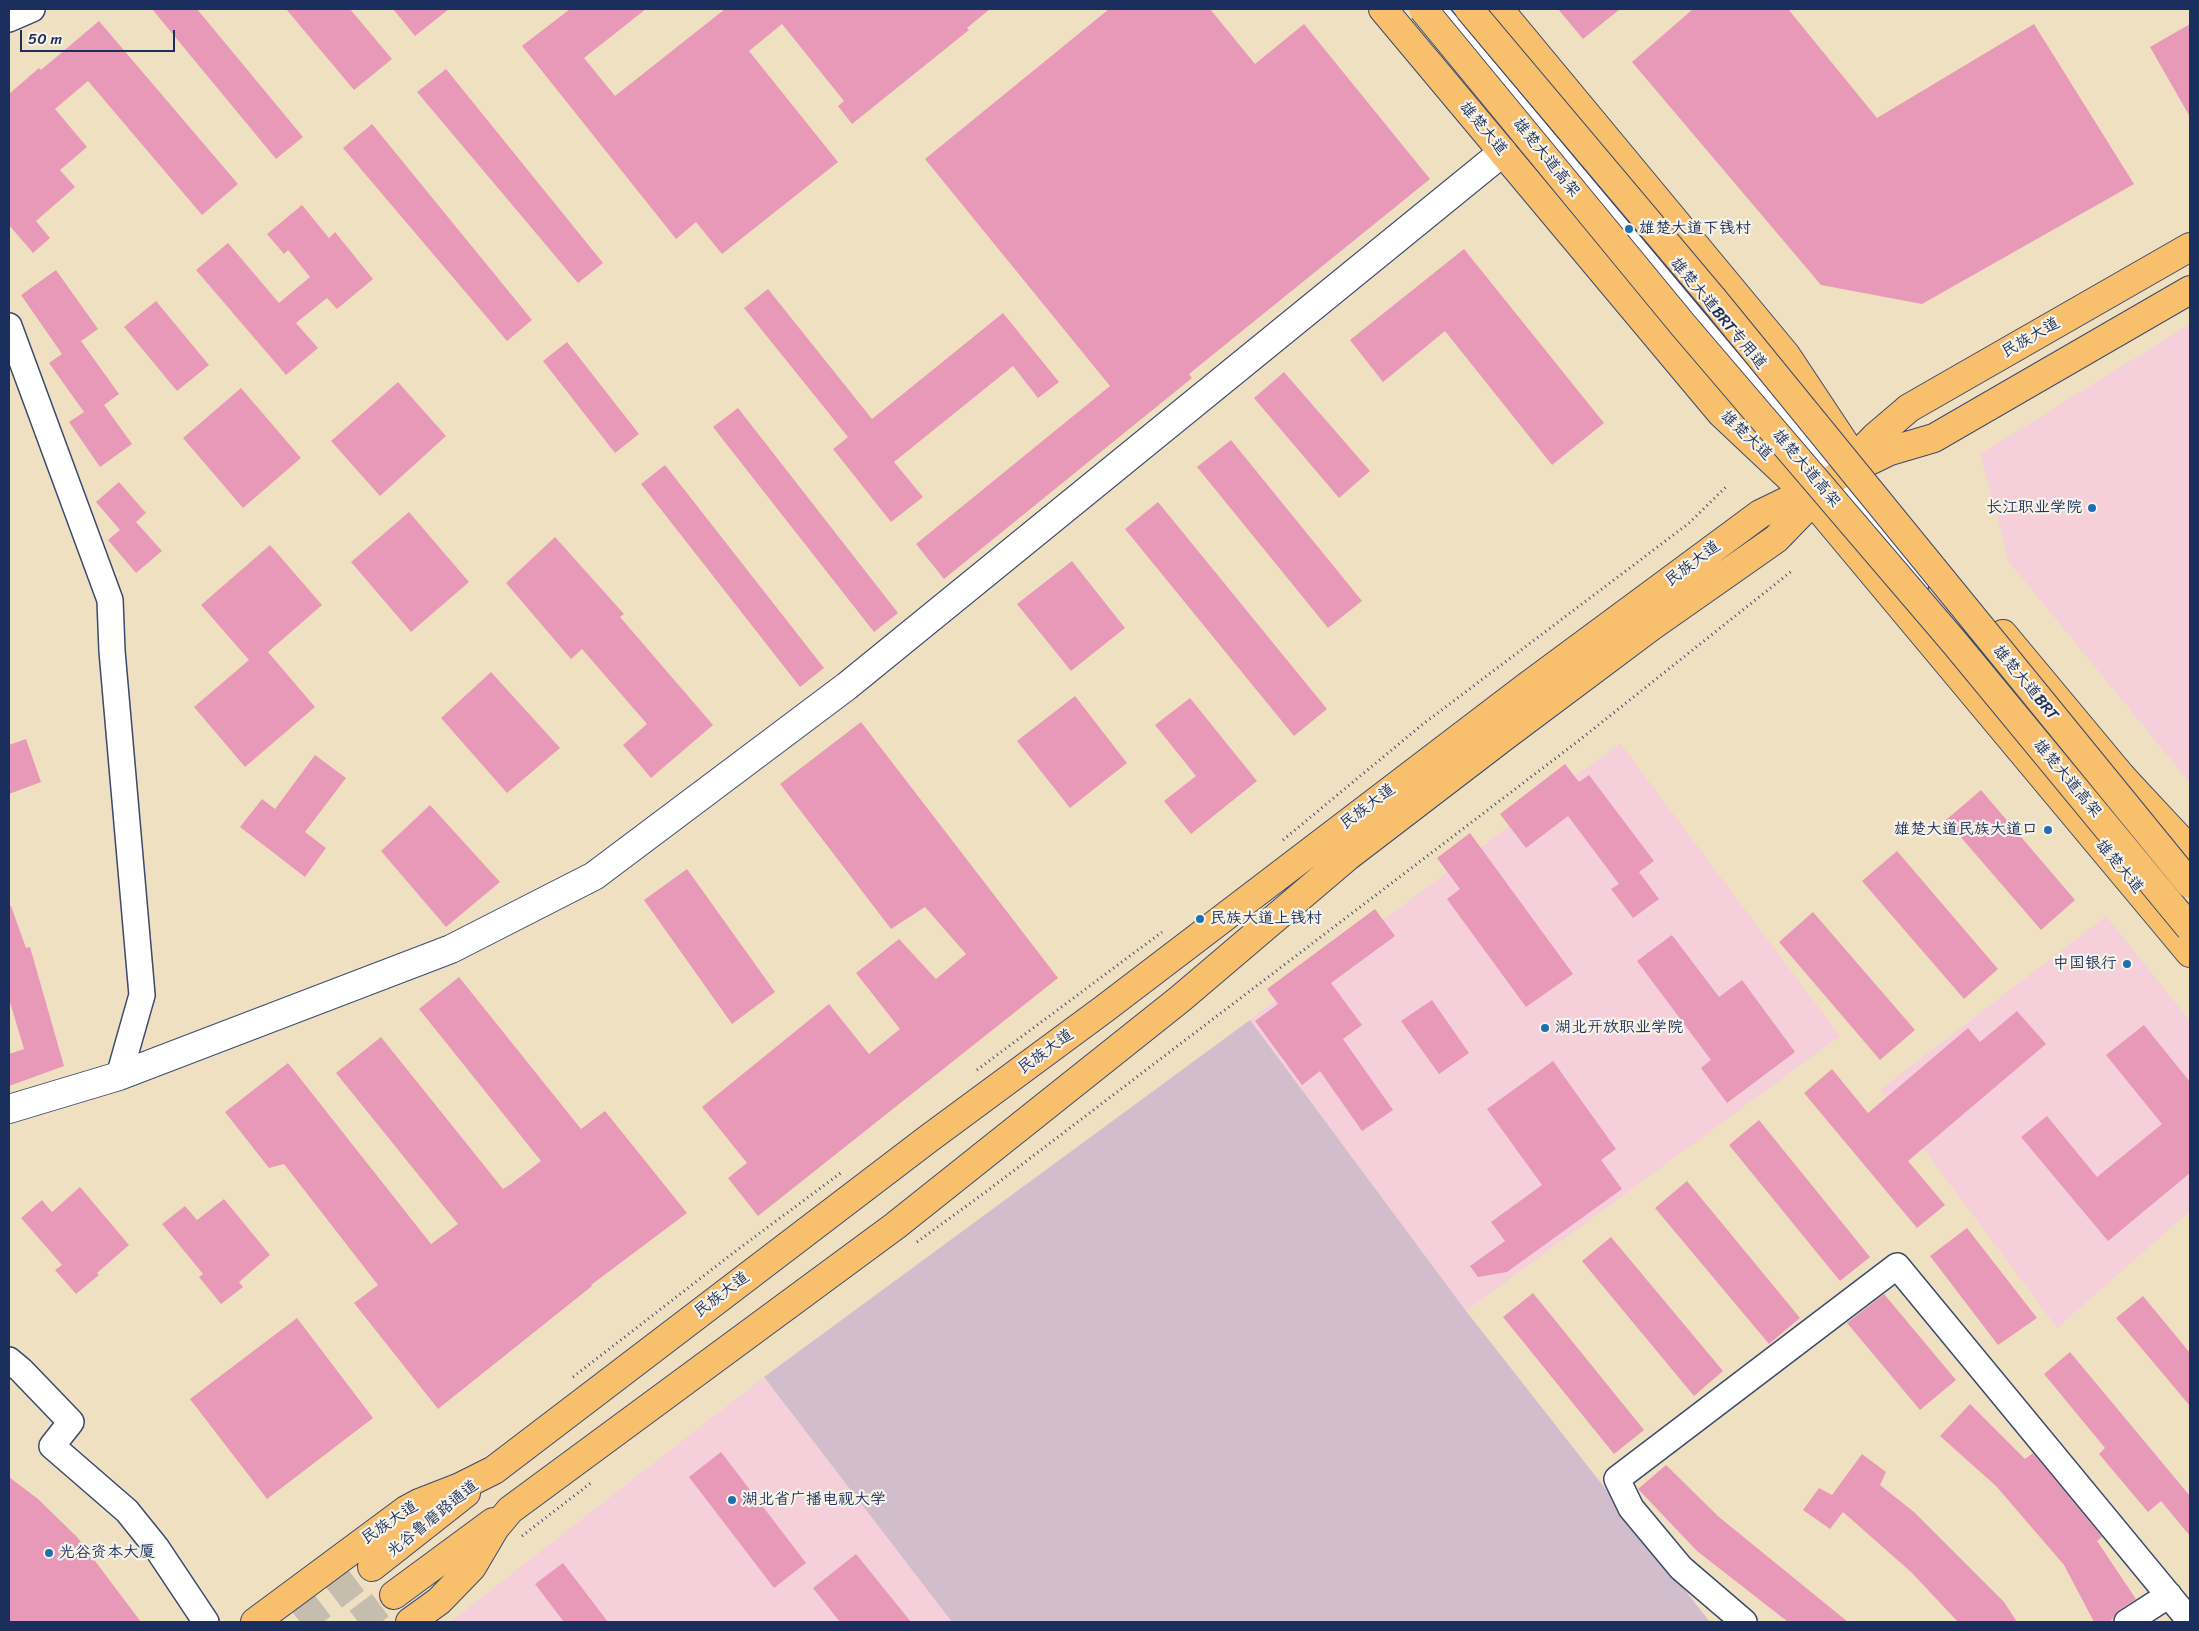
<!DOCTYPE html>
<meta charset="utf-8">
<style>
body{margin:0}
#map{position:relative;width:2199px;height:1631px;overflow:hidden;background:#f0e0c2;font-family:Sriracha,sans-serif}
canvas{display:block}
.frame{position:absolute;inset:0;border:10px solid #1b2f5e;pointer-events:none}
.scale{position:absolute;left:20px;top:30px;width:155px;height:22px;box-sizing:border-box;border:2px solid #1b2f5e;border-top:0;padding-left:6px;font-size:15px;line-height:18px;white-space:nowrap;color:#1b2f5e;-webkit-text-stroke:4px #f7f3e8;paint-order:stroke}
</style>
<div id="map">
<canvas width="2199" height="1631"></canvas>
<div class="frame"></div>
<div class="scale">50 m</div>
</div>
<script>
const c = document.querySelector('canvas').getContext('2d');
c.lineJoin = 'round';
function fill(path, color) {
  c.fillStyle = color;
  c.fill(path, 'evenodd');
}
function poly(rows) {
  const path = new Path2D();
  for (const r of rows) {
    path.moveTo(r[0], r[1]);
    for (let i = 2; i < r.length; i += 2) path.lineTo(r[i], r[i + 1]);
  }
  return path;
}
function stroke(path, color, width, dash) {
  c.strokeStyle = color;
  c.lineWidth = width;
  c.lineCap = dash ? 'butt' : 'round';
  c.setLineDash(dash || []);
  c.stroke(path);
}
function write(font, color, halo, rows, align = 'center') {
  c.font = font + ' Sriracha,"LXGW WenKai TC",sans-serif';
  c.lineWidth = 4.5;
  c.setLineDash([]);
  c.textBaseline = 'middle';
  c.strokeStyle = halo;
  c.fillStyle = color;
  for (const [text, x, y, turn = 0] of rows) {
    c.save();
    c.translate(x, y);
    c.rotate((+turn || 0) * Math.PI / 180);
    c.textAlign = isNaN(turn) ? turn : align;
    if (halo) c.strokeText(text, 0, 0);
    c.fillText(text, 0, 0);
    c.restore();
  }
}
const built = poly([
 [2190,324,2190,783,2009,562,1980,454],
 [1620,743,1840,1036,1466,1311,1250,1020],
 [2106,916,2190,1021,2190,1211,2057,1328,1880,1090],
 [764,1377,952,1622,450,1622]
]);
const industrial = poly([
 [1250,1020,1466,1311,1710,1622,952,1622,764,1377]
]);
const building = poly([
 [152,9,197,9,303,137,276,159],
 [286,9,350,9,392,59,354,90],
 [393,9,449,9,415,36],
 [570,9,646,9,584,58,615,96,725,9,990,9,967,28,969,30,852,124,838,106,844,101,782,24,749,51,838,162,722,254,696,222,676,239,522,46],
 [1109,9,1210,9,1255,64,1304,24,1430,179,1189,374,1192,378,944,579,916,544,1110,386,925,159],
 [1558,9,1620,9,1583,39],
 [1693,9,1788,9,1877,118,2034,24,2134,184,1922,304,1821,285,1632,62],
 [99,21,238,184,202,215,88,81,55,109,87,147,60,170,75,187,36,221,50,238,33,253,9,225,9,94,39,68,41,70],
 [2190,24,2190,117,2150,47],
 [446,69,603,263,578,283,417,92],
 [372,124,532,320,507,341,343,148],
 [302,205,329,238,335,232,373,279,337,309,327,298,296,323,318,348,286,375,196,270,228,243,279,303,310,277,288,250,284,254,267,234],
 [1464,249,1604,423,1552,465,1445,331,1383,382,1350,340],
 [56,270,98,329,81,341,119,394,104,405,132,444,100,467,69,422,84,412,49,363,62,354,21,295],
 [768,289,872,419,1003,313,1059,382,1038,398,1013,366,894,462,923,497,891,522,833,449,848,437,744,308],
 [156,301,209,365,177,391,124,327],
 [567,342,639,434,615,453,543,361],
 [1284,372,1370,471,1339,498,1254,398],
 [398,382,446,436,380,496,331,441],
 [241,388,301,458,243,508,183,438],
 [738,408,898,613,874,632,713,427],
 [1231,440,1362,601,1328,628,1197,467],
 [665,465,824,668,800,687,641,484],
 [119,482,146,513,136,522,162,551,136,573,108,540,120,530,96,502],
 [1158,502,1327,709,1294,736,1125,529],
 [409,512,469,582,411,632,351,562],
 [555,537,624,614,620,617,713,725,651,778,623,745,647,724,582,649,571,659,506,583],
 [270,545,322,605,268,652,315,707,245,767,194,707,249,660,201,605],
 [1072,561,1125,628,1071,671,1017,604],
 [491,672,560,748,507,793,441,718],
 [1075,696,1127,763,1070,808,1017,741],
 [1190,698,1257,781,1191,834,1164,801,1196,776,1155,725],
 [861,722,1058,978,758,1216,728,1178,747,1163,702,1107,829,1004,869,1054,900,1029,856,973,899,939,936,979,966,954,925,907,891,929,780,784],
 [26,739,41,782,9,794,9,745],
 [315,755,346,778,305,832,326,848,305,877,240,827,262,799,275,809],
 [1565,764,1579,782,1589,775,1654,861,1639,872,1659,899,1633,918,1611,889,1619,884,1568,816,1526,848,1500,814],
 [1981,790,2075,900,2041,930,1946,820],
 [430,805,500,882,446,927,381,851],
 [1470,833,1573,974,1526,1007,1447,899,1460,889,1437,858],
 [1897,851,1998,969,1964,999,1862,881],
 [687,869,775,992,732,1024,644,900],
 [9,906,11,906,26,948,30,947,64,1066,9,1086,9,1054,24,1049,9,999],
 [1375,909,1395,936,1331,983,1362,1025,1343,1039,1393,1110,1362,1131,1320,1071,1302,1085,1255,1021,1278,1004,1267,989],
 [1813,912,1915,1030,1880,1060,1779,942],
 [1672,935,1719,997,1742,980,1795,1052,1727,1103,1701,1068,1711,1060,1637,961],
 [459,977,581,1129,605,1111,687,1213,591,1285,592,1286,438,1409,354,1303,378,1285,284,1164,269,1168,225,1112,288,1063,431,1244,458,1224,336,1073,381,1037,503,1189,511,1184,541,1161,419,1009],
 [1432,1000,1469,1053,1439,1074,1401,1021],
 [2017,1011,2046,1044,1908,1161,1945,1205,1917,1228,1804,1093,1832,1069,1868,1113,1968,1028,1980,1042],
 [2144,1025,2190,1082,2190,1173,2108,1241,2021,1137,2047,1116,2097,1177,2162,1124,2106,1055],
 [1553,1061,1616,1149,1601,1160,1622,1189,1507,1272,1478,1277,1470,1266,1505,1241,1491,1222,1542,1185,1487,1109],
 [1759,1120,1870,1257,1840,1281,1729,1145],
 [1687,1181,1800,1318,1769,1344,1655,1208],
 [80,1187,129,1245,97,1273,99,1275,76,1294,55,1270,62,1265,21,1218,42,1200,52,1212],
 [224,1199,270,1255,239,1282,243,1287,221,1304,199,1277,203,1274,162,1224,185,1206,197,1220],
 [1967,1228,2037,1318,1998,1345,1930,1256],
 [1611,1237,1723,1371,1694,1396,1582,1261],
 [1533,1293,1644,1430,1614,1454,1503,1317],
 [1884,1294,1956,1380,1920,1410,1847,1323],
 [2143,1296,2190,1353,2190,1406,2116,1318],
 [297,1318,373,1418,267,1499,190,1399],
 [2070,1352,2190,1496,2190,1536,2161,1501,2148,1512,2099,1454,2105,1448,2044,1374],
 [1970,1404,2025,1459,2033,1453,2102,1537,2097,1541,2136,1599,2119,1610,2110,1622,2094,1622,2064,1565,1996,1486,1940,1436],
 [721,1452,806,1563,774,1588,689,1477],
 [1862,1454,1886,1472,1880,1485,1914,1512,2004,1602,2017,1622,1958,1622,1911,1572,1843,1512,1830,1529,1803,1510,1819,1488,1832,1495],
 [1666,1465,1719,1517,1848,1622,1788,1622,1697,1551,1638,1489],
 [9,1477,38,1499,77,1537,141,1622,9,1622],
 [856,1554,911,1622,840,1622,813,1588],
 [563,1563,608,1622,564,1622,535,1584]
]);
const primaryTunnel = poly([
 [300,1622,372,1567],
 [358,1622,394,1595]
]);
const path = poly([
 [1283,840,1423,724,1688,524,1726,487],
 [977,1070,1162,932],
 [917,1242,987,1191,1577,742,1793,570],
 [573,1377,737,1250,842,1172],
 [522,1536,592,1482]
]);
const service = poly([
 [1442,9,1923,584]
]);
const minor = poly([
 [9,19,32,9],
 [9,326,110,600,112,651,142,995,119,1076],
 [9,1360,21,1370,71,1422,52,1446,127,1511,156,1547,206,1622],
 [1744,1622,1681,1568,1631,1508,1617,1479,1897,1266,2190,1621],
 [2127,1622,2169,1595]
]);
const tertiary = poly([
 [9,1109,119,1076,451,949,594,876,847,686,1503,152]
]);
const primary = poly([
 [1383,9,1721,413,1806,493,2190,953],
 [1499,9,1786,355,1847,447],
 [2003,634,2137,795],
 [372,1567,466,1493],
 [394,1595,493,1522],
 [255,1622,406,1510,419,1503,460,1487,494,1470,928,1139,1104,1009,1525,688,1760,514,1890,451,1934,438,2190,290],
 [410,1622,439,1601,472,1567,495,1528,510,1510,895,1226,1180,999,1347,857,1505,736,1652,626,1776,539,1875,437,1909,408,2190,247]
]);
const trunk = poly([
 [2121,776,2190,850]
]);
const trunkBridge = poly([
 [1423,9,1683,325,1954,642,2190,928],
 [1469,9,1714,300,2190,884]
]);
const markers = [
 [1629,229,5,"#1f6fb2"],
 [2092,508,5,"#1f6fb2"],
 [2048,830,5,"#1f6fb2"],
 [1200,919,5,"#1f6fb2"],
 [2127,964,5,"#1f6fb2"],
 [1545,1028,5,"#1f6fb2"],
 [732,1500,5,"#1f6fb2"],
 [49,1553,5,"#1f6fb2"]
];
const streetNames = [
 ["雄楚大道",1483,129,50],
 ["雄楚大道高架",1546,158,51],
 ["雄楚大道BRT专用道",1718,314,50],
 ["民族大道",2031,338,-30],
 ["雄楚大道",1746,436,43],
 ["雄楚大道高架",1806,469,50],
 ["民族大道",1693,564,-37],
 ["雄楚大道BRT",2025,683,50],
 ["雄楚大道高架",2067,779,50],
 ["民族大道",1368,807,-37],
 ["雄楚大道",2119,867,50],
 ["民族大道",1046,1052,-36],
 ["民族大道",722,1295,-37],
 ["光谷鲁磨路通道",433,1519,-39],
 ["民族大道",390,1523,-34]
];
const poiNames = [
 ["雄楚大道下钱村",1639,229],
 ["长江职业学院",2082,508,"right"],
 ["雄楚大道民族大道口",2038,830,"right"],
 ["民族大道上钱村",1210,919],
 ["中国银行",2117,964,"right"],
 ["湖北开放职业学院",1555,1028],
 ["湖北省广播电视大学",742,1500],
 ["光谷资本大厦",59,1553]
];
fill(built, '#f5cfda');
fill(industrial, '#d1bdcb');
fill(building, '#e899b8');
stroke(primaryTunnel, '#c5bdae', 28, [28, 14]);
stroke(service, '#3b4a6d', 15);
stroke(minor, '#3b4a6d', 28);
stroke(tertiary, '#3b4a6d', 30);
stroke(primary, '#3b4a6d', 30);
stroke(trunk, '#3b4a6d', 30);
stroke(path, '#3b4a6d', 3, [1, 4]);
stroke(service, '#fff', 12);
stroke(minor, '#fff', 25);
stroke(tertiary, '#fff', 28);
stroke(primary, '#f8bf6c', 28);
stroke(trunk, '#f8bf6c', 28);
stroke(trunkBridge, '#3b4a6d', 30, []);
stroke(trunkBridge, '#f8bf6c', 28);
for (const [x, y, r, color] of markers) {
  const dot = new Path2D();
  dot.arc(x, y, r, 0, 2 * Math.PI);
  c.fillStyle = color;
  c.fill(dot);
  stroke(dot, '#f7f3e8', 2);
}
write('16px', '#1b2f5e', '#f7f3e8', streetNames);
write('16px', '#1b2f5e', '#f7f3e8', poiNames, 'left');
</script>
